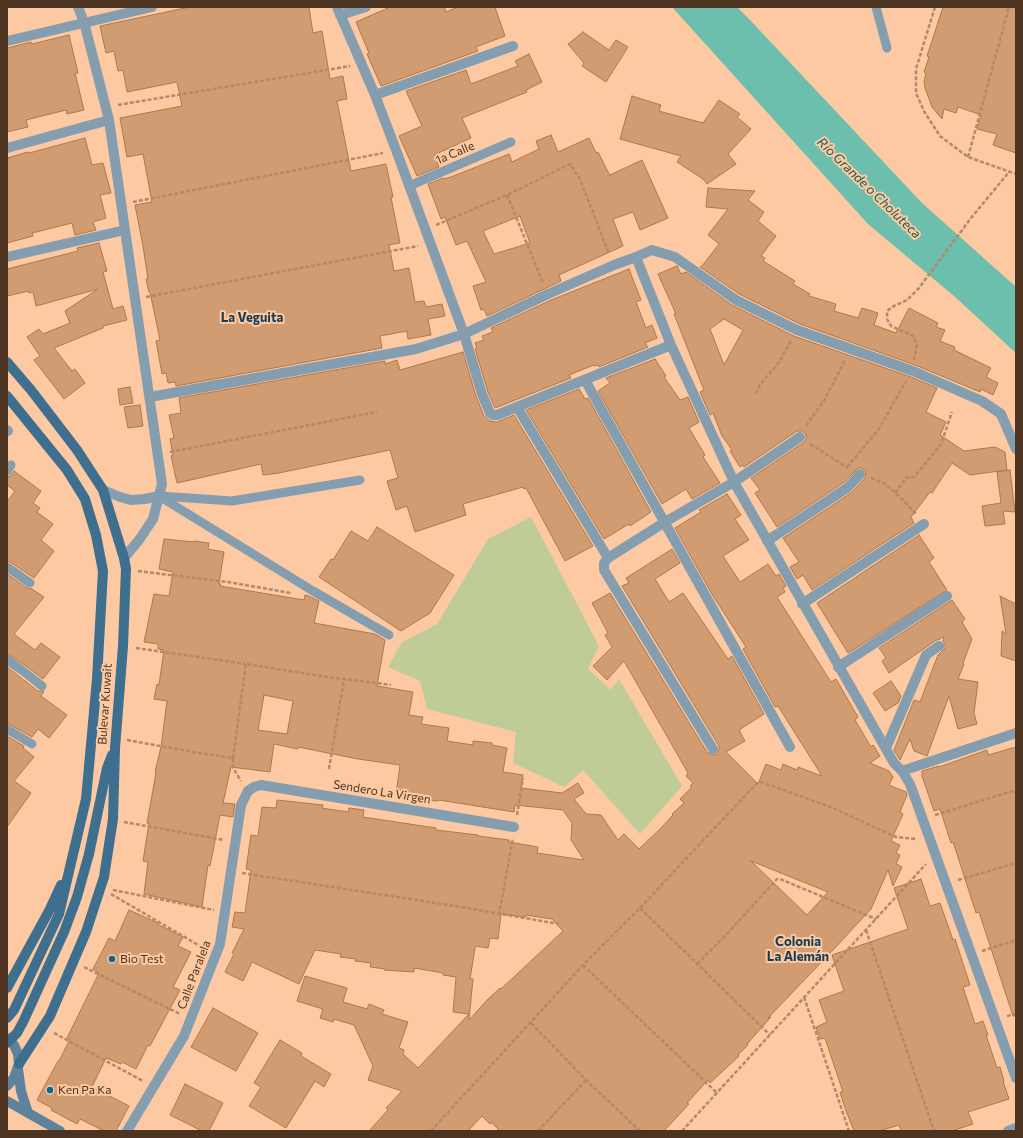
<!DOCTYPE html>
<meta charset="utf-8">
<style>
body{margin:0}
#map{position:relative;width:1023px;height:1138px;overflow:hidden;background:#fcc9a2;font-family:Commissioner,sans-serif}
canvas{display:block}
.frame{position:absolute;inset:0;border:8px solid #4d3420;pointer-events:none}
</style>
<div id="map">
<canvas width="1023" height="1138"></canvas>
<div class="frame"></div>
</div>
<script>
const c = document.querySelector('canvas').getContext('2d');
c.lineJoin = 'round';
function fill(path, color) {
  c.fillStyle = color;
  c.fill(path, 'evenodd');
}
function poly(rows) {
  const path = new Path2D();
  for (const r of rows) {
    path.moveTo(r[0], r[1]);
    for (let i = 2; i < r.length; i += 2) path.lineTo(r[i], r[i + 1]);
  }
  return path;
}
function stroke(path, color, width, dash) {
  c.strokeStyle = color;
  c.lineWidth = width;
  c.lineCap = dash ? 'butt' : 'round';
  c.setLineDash(dash || []);
  c.stroke(path);
}
function write(font, color, halo, rows, align = 'center') {
  c.font = font + ' Commissioner,sans-serif';
  c.lineWidth = 4;
  c.setLineDash([]);
  c.textBaseline = 'middle';
  c.strokeStyle = halo;
  c.fillStyle = color;
  for (const [text, x, y, turn = 0] of rows) {
    c.save();
    c.translate(x, y);
    c.rotate((+turn || 0) * Math.PI / 180);
    c.textAlign = isNaN(turn) ? turn : align;
    if (halo) c.strokeText(text, 0, 0);
    c.fillText(text, 0, 0);
    c.restore();
  }
}
const green = poly([
 [531,517,599,646,588,669,611,690,619,679,682,786,640,834,583,770,564,787,513,763,516,732,427,709,420,681,388,667,402,642,437,624,488,539]
]);
const water = poly([
 [672,7,737,7,749,19,922,203,1016,287,1016,353,954,296,868,224]
]);
const building = poly([
 [190,7,309,7,313,33,322,31,330,79,343,76,347,99,337,101,351,171,386,164,393,197,391,197,400,243,389,245,394,271,409,268,415,302,424,301,426,307,442,304,445,316,428,319,431,335,408,339,407,331,380,336,382,348,176,386,175,382,168,383,166,373,162,374,156,341,160,340,150,292,149,292,146,279,148,279,143,246,135,205,152,202,143,154,127,157,120,118,182,106,177,82,127,92,123,70,118,71,114,51,106,53,100,26,190,7],
 [390,7,444,7,446,12,458,7,495,7,505,36,476,47,478,51,381,86,367,54,369,53,356,22,390,7],
 [943,7,1016,7,1016,153,993,145,997,134,977,129,981,115,958,107,956,113,944,109,942,119,932,107,925,88,924,82,926,73,924,72,929,57,927,56,943,7],
 [583,32,609,50,616,40,628,47,606,82,582,66,584,63,568,44,583,32],
 [69,35,78,73,75,73,84,110,67,114,66,110,26,120,28,127,7,132,7,48,31,42,32,44,69,35],
 [529,54,542,82,526,90,527,92,462,118,471,138,434,155,439,167,417,176,399,136,422,126,406,91,466,70,471,84,518,66,515,61,529,54],
 [632,96,661,105,659,111,703,123,719,100,740,114,737,117,751,129,728,154,736,164,707,184,703,179,677,162,681,156,620,139,632,96],
 [551,135,558,152,589,138,596,153,598,152,610,176,610,175,642,160,668,218,640,230,633,212,613,219,623,246,559,275,561,281,487,316,484,309,481,310,473,286,486,282,467,241,456,245,445,217,441,219,428,184,443,178,444,179,451,177,509,154,512,162,539,149,536,141,551,135],
 [520,216,530,243,494,254,483,231,520,216],
 [85,138,92,165,103,163,111,193,100,195,106,218,93,222,96,230,75,235,72,223,32,233,33,236,7,243,7,158,28,152,29,153,85,138],
 [708,188,755,191,748,200,764,212,758,221,776,236,761,256,765,258,763,261,795,281,793,284,810,294,809,296,836,304,834,311,858,318,862,308,878,313,874,325,896,333,909,308,938,323,936,327,945,330,940,341,955,347,954,350,991,368,986,377,998,383,993,395,981,389,980,392,915,365,800,324,739,294,700,267,702,266,719,244,708,235,728,209,706,207,708,188],
 [99,243,107,271,103,272,113,309,123,306,127,320,103,326,103,328,54,348,72,371,75,369,85,383,64,399,34,360,40,356,27,337,39,329,43,334,70,323,65,311,98,289,36,306,33,292,29,293,29,291,7,296,7,269,78,251,77,248,99,243],
 [677,266,681,274,686,272,732,305,794,336,911,377,937,388,926,412,946,422,940,435,964,451,995,447,1005,452,1007,470,970,475,952,463,932,493,930,492,911,517,914,523,812,590,803,575,797,579,790,567,799,562,783,538,851,493,865,478,866,472,862,468,858,468,843,483,777,527,755,493,760,490,751,478,804,442,806,439,806,434,802,431,797,431,744,467,743,465,740,467,730,451,732,450,722,436,713,413,710,415,700,392,704,390,674,314,676,314,658,274,677,266],
 [724,319,743,330,724,365,710,329,724,319],
 [629,269,641,300,636,302,646,328,652,325,657,338,645,343,648,347,599,367,598,365,595,366,594,365,569,375,571,378,495,408,488,392,475,349,477,348,475,343,484,340,482,336,493,332,491,328,551,300,629,269],
 [463,352,476,396,484,416,490,421,497,422,514,415,593,546,565,561,526,488,524,489,523,487,463,504,466,515,415,532,407,506,396,510,387,481,398,478,390,450,279,473,263,475,261,464,177,483,171,456,173,455,170,439,174,438,169,415,181,413,179,398,385,361,385,364,397,360,400,370,463,352],
 [655,359,666,376,664,377,680,400,688,397,699,422,689,428,705,455,703,457,720,483,692,499,686,489,662,504,598,391,610,383,606,378,655,359],
 [130,387,133,403,120,405,118,389,130,387],
 [579,389,585,399,588,398,651,512,630,526,629,524,604,539,526,410,579,389],
 [140,405,143,426,128,428,124,407,140,405],
 [1010,470,1015,512,1003,511,1005,524,985,526,982,506,1001,503,997,472,1010,470],
 [14,471,41,491,33,503,40,508,37,512,53,524,41,540,54,551,34,578,10,562,7,561,7,502,15,491,7,485,7,477,10,476,14,471],
 [727,494,741,515,735,519,749,540,723,556,740,582,768,564,776,576,779,574,786,586,783,588,785,592,777,597,831,682,836,679,858,717,855,720,871,747,873,745,880,756,870,763,889,771,893,777,889,785,906,792,907,795,900,812,903,814,891,841,900,845,896,853,900,855,896,864,902,867,893,886,888,870,871,909,834,949,768,1018,771,1017,747,1044,748,1045,738,1055,739,1056,710,1083,708,1080,687,1103,689,1104,664,1131,500,1131,491,1122,490,1124,482,1116,468,1131,369,1131,388,1110,386,1108,402,1091,368,1080,373,1066,354,1025,334,1019,333,1022,320,1018,323,1009,297,1001,305,976,347,988,343,1002,367,1009,369,1004,384,1010,382,1014,408,1022,399,1048,404,1050,403,1054,418,1068,469,1014,453,1012,456,977,443,975,443,973,414,968,414,972,384,970,385,969,370,967,371,963,355,961,356,959,340,957,341,954,315,950,299,984,252,962,243,981,225,972,234,954,232,953,244,929,232,927,235,912,245,913,251,870,246,869,251,835,258,836,262,807,276,808,277,800,323,805,322,808,348,812,349,808,364,810,363,817,436,828,436,830,478,835,478,836,509,840,509,842,538,847,537,853,584,860,571,840,572,823,563,810,515,805,514,812,439,800,438,801,426,800,396,794,400,765,358,759,298,747,298,749,274,744,270,772,231,767,223,803,235,804,233,817,220,815,210,866,208,865,202,907,144,894,148,862,143,861,149,823,147,823,156,773,155,772,161,747,167,701,154,699,157,684,159,685,164,650,158,649,158,644,144,642,154,594,169,596,173,572,159,569,164,539,194,542,194,541,209,543,208,549,224,552,219,584,221,584,220,586,304,600,305,595,309,596,319,601,314,623,375,634,385,640,377,686,413,692,409,715,423,717,421,724,449,728,447,741,473,745,473,741,492,743,492,745,507,748,503,772,523,775,521,788,562,793,578,783,584,793,574,799,586,814,601,815,618,840,624,834,639,849,661,828,673,815,672,814,684,803,680,799,692,787,690,786,693,783,686,776,688,773,624,661,607,680,593,666,612,647,605,635,608,633,592,603,610,593,707,752,713,755,717,754,719,749,719,746,622,586,629,583,626,578,672,549,680,563,655,579,669,602,683,593,728,659,732,656,764,714,739,730,745,741,726,752,758,784,766,764,781,770,783,764,797,770,798,767,822,776,778,706,775,707,743,649,746,647,713,596,675,528,701,512,699,510,727,494],
 [264,695,293,701,287,734,258,730,264,695],
 [751,861,828,892,807,915,751,861],
 [501,914,526,917,526,915,552,919,563,931,501,989,500,988,488,999,469,1020,473,979,470,979,475,948,476,946,488,948,490,938,498,939,501,914],
 [377,527,454,575,430,613,401,631,319,577,331,559,333,560,351,531,368,541,377,527],
 [919,535,934,558,929,562,947,590,848,653,817,603,919,535],
 [7,574,27,588,32,589,44,597,14,634,35,650,41,643,60,657,43,679,26,666,7,654,7,574],
 [1000,596,1016,604,1016,661,1001,656,1002,631,1006,634,1000,596],
 [952,600,965,619,962,622,972,639,963,663,964,664,958,679,978,682,974,713,977,724,958,729,949,696,927,756,914,751,910,739,900,760,894,750,914,700,920,702,938,655,945,648,945,645,943,641,944,637,935,641,889,673,882,661,886,658,879,648,952,600],
 [7,667,38,691,44,691,41,696,67,715,49,738,38,729,32,737,7,723,7,667],
 [891,681,901,696,898,703,885,711,873,693,891,681],
 [7,736,24,746,23,748,34,757,14,781,31,793,7,827,7,736],
 [1016,747,1016,1016,1013,1016,979,912,976,913,957,854,953,842,951,843,940,809,934,811,922,776,922,771,939,766,939,767,987,750,988,755,1016,747],
 [921,879,930,906,940,903,953,940,955,939,970,985,963,987,975,1024,983,1021,988,1035,986,1035,997,1068,1000,1067,1004,1081,1003,1081,1009,1099,968,1112,973,1124,952,1131,901,1131,899,1125,879,1131,854,1131,845,1108,840,1092,843,1092,825,1038,820,1039,816,1027,827,1022,819,1000,844,991,832,955,908,929,894,888,921,879],
 [129,910,158,923,157,924,183,937,178,946,191,952,173,987,180,990,150,1046,148,1045,136,1069,122,1062,121,1064,106,1058,92,1087,129,1106,116,1131,104,1131,80,1119,77,1124,51,1110,52,1108,37,1100,58,1061,59,1061,70,1039,67,1038,99,973,93,969,109,938,115,941,129,910],
 [213,1008,258,1033,236,1071,191,1047,213,1008],
 [280,1040,302,1053,301,1056,331,1074,324,1087,315,1081,286,1128,249,1106,261,1087,254,1083,280,1040],
 [185,1084,223,1103,209,1131,202,1131,170,1115,185,1084]
]);
const path = poly([
 [935,7,916,69,916,93,925,113,940,136,968,157,1016,174],
 [118,105,350,66],
 [968,157,1009,7],
 [507,195,543,283],
 [133,202,383,153],
 [436,225,507,195,570,164,580,179,609,254],
 [146,297,418,246],
 [914,360,917,344,913,336,891,326,887,319,887,311,894,306,907,300,919,288,971,218,1009,172],
 [756,394,760,385,780,361,791,341],
 [806,426,825,399,845,360],
 [810,444,848,468],
 [170,452,377,412],
 [847,467,879,429,906,381],
 [871,478,884,483,901,498,916,514],
 [895,493,906,478,914,477,941,444,952,412],
 [138,571,228,582,291,593],
 [136,648,246,664],
 [127,740,193,752,233,758,233,768,241,781],
 [233,758,246,664,327,677,391,685],
 [329,769,344,679],
 [517,815,523,778],
 [935,815,1016,790],
 [124,822,224,840],
 [242,873,455,906,559,924],
 [958,880,1016,863],
 [113,890,214,910],
 [111,894,205,949],
 [640,908,770,1035],
 [499,915,513,838],
 [866,930,934,1131],
 [982,951,1016,940],
 [697,964,725,936,777,879,780,879,876,919],
 [583,965,717,1093],
 [84,967,180,1014],
 [804,997,849,1131],
 [1007,1016,1016,1014],
 [531,1023,586,1080,640,1131],
 [54,1033,143,1081],
 [431,1131,583,965,640,908,756,784,760,782,764,783,833,808,896,837,916,839],
 [538,1131,586,1080],
 [682,1131,926,864]
]);
const lane = poly([
 [876,7,887,48],
 [409,186,511,142],
 [7,471,11,465],
 [159,496,313,591,389,635],
 [160,496,232,501,360,480],
 [7,567,30,583],
 [7,660,23,671,42,686],
 [7,729,32,744]
]);
const street = poly([
 [78,7,84,22,109,120,162,484,153,519,139,540,124,558],
 [337,7,375,95,396,150,464,334,482,394,490,413,493,415,497,415,671,345],
 [340,15,366,7],
 [7,41,152,7],
 [375,95,513,46],
 [7,148,109,120],
 [7,257,125,230],
 [636,257,652,250,675,257,736,300,797,330,913,371,982,401,1001,414,1016,449],
 [585,380,790,747],
 [150,397,416,349,464,334,548,294,614,265,636,257,671,345,734,482,894,763,902,771,910,784,1016,1078],
 [517,407,608,558],
 [7,430,8,431],
 [103,490,120,497,131,500,145,499,159,496],
 [767,541,847,488,860,474],
 [802,604,924,524],
 [838,667,947,596],
 [886,748,926,655,939,646],
 [713,749,604,570,604,563,608,558,665,522,734,482,800,437],
 [902,771,1016,733],
 [127,1131,184,1036,220,944,241,805,248,791,254,787,261,785,514,827],
 [1008,1131,1016,1128]
]);
const secondary = poly([
 [7,1038,14,1045,18,1054,19,1064,14,1078,7,1086],
 [18,1069,21,1091,28,1113],
 [7,1101,60,1131]
]);
const primary = poly([
 [7,362,31,390,77,450,103,490,124,558,126,569,123,646,115,748,113,819,104,877,86,932,50,1016,19,1064],
 [7,396,67,470,85,499,96,535,103,571,97,679,86,799,59,914,14,1010,7,1018],
 [89,854,107,768,112,755],
 [7,988,49,911,61,885]
]);
const primaryBridge = poly([
 [7,1043,17,1033,24,1020,64,932,77,897,89,854]
]);
const markers = [
 [112,959,4,"#086897"],
 [50,1090,4,"#086897"]
];
const streetNames = [
 ["1a Calle",455,153,-23],
 ["Bulevar Kuwait",105,704,-86],
 ["Sendero La Virgen",382,792,9],
 ["Calle Paralela",194,975,-69]
];
const poiNames = [
 ["Bio Test",120,959],
 ["Ken Pa Ka",58,1090]
];
const waterNames = [
 ["Río Grande o Choluteca",869,188,44]
];
const neighbourhoodNames = [
 ["La Veguita",252,318],
 ["Colonia",798,942],
 ["La Alemán",798,957]
];
fill(green, '#c0cc97');
fill(water, '#6cbead');
fill(building, '#d19c72');
stroke(building, '#b27747', 1);
stroke(path, '#b28a6b', 2.5, [4, 2]);
stroke(lane, '#859eaf', 9);
stroke(street, '#859eaf', 10);
stroke(secondary, '#5d839c', 10);
stroke(primary, '#3f6f8e', 10);
stroke(primaryBridge, '#3f6f8e', 10);
for (const [x, y, r, color] of markers) {
  const dot = new Path2D();
  dot.arc(x, y, r, 0, 2 * Math.PI);
  c.fillStyle = color;
  c.fill(dot);
  stroke(dot, '#fcc9a2', 1.5);
}
write('12px', '#4d3420', '#fcc9a2', streetNames);
write('12px', '#4d3420', '#fcc9a2', poiNames, 'left');
write('italic 13px', '#15594d', '#fcc9a2', waterNames);
write('bold 13px', '#143b53', '#fcc9a2', neighbourhoodNames);
</script>
